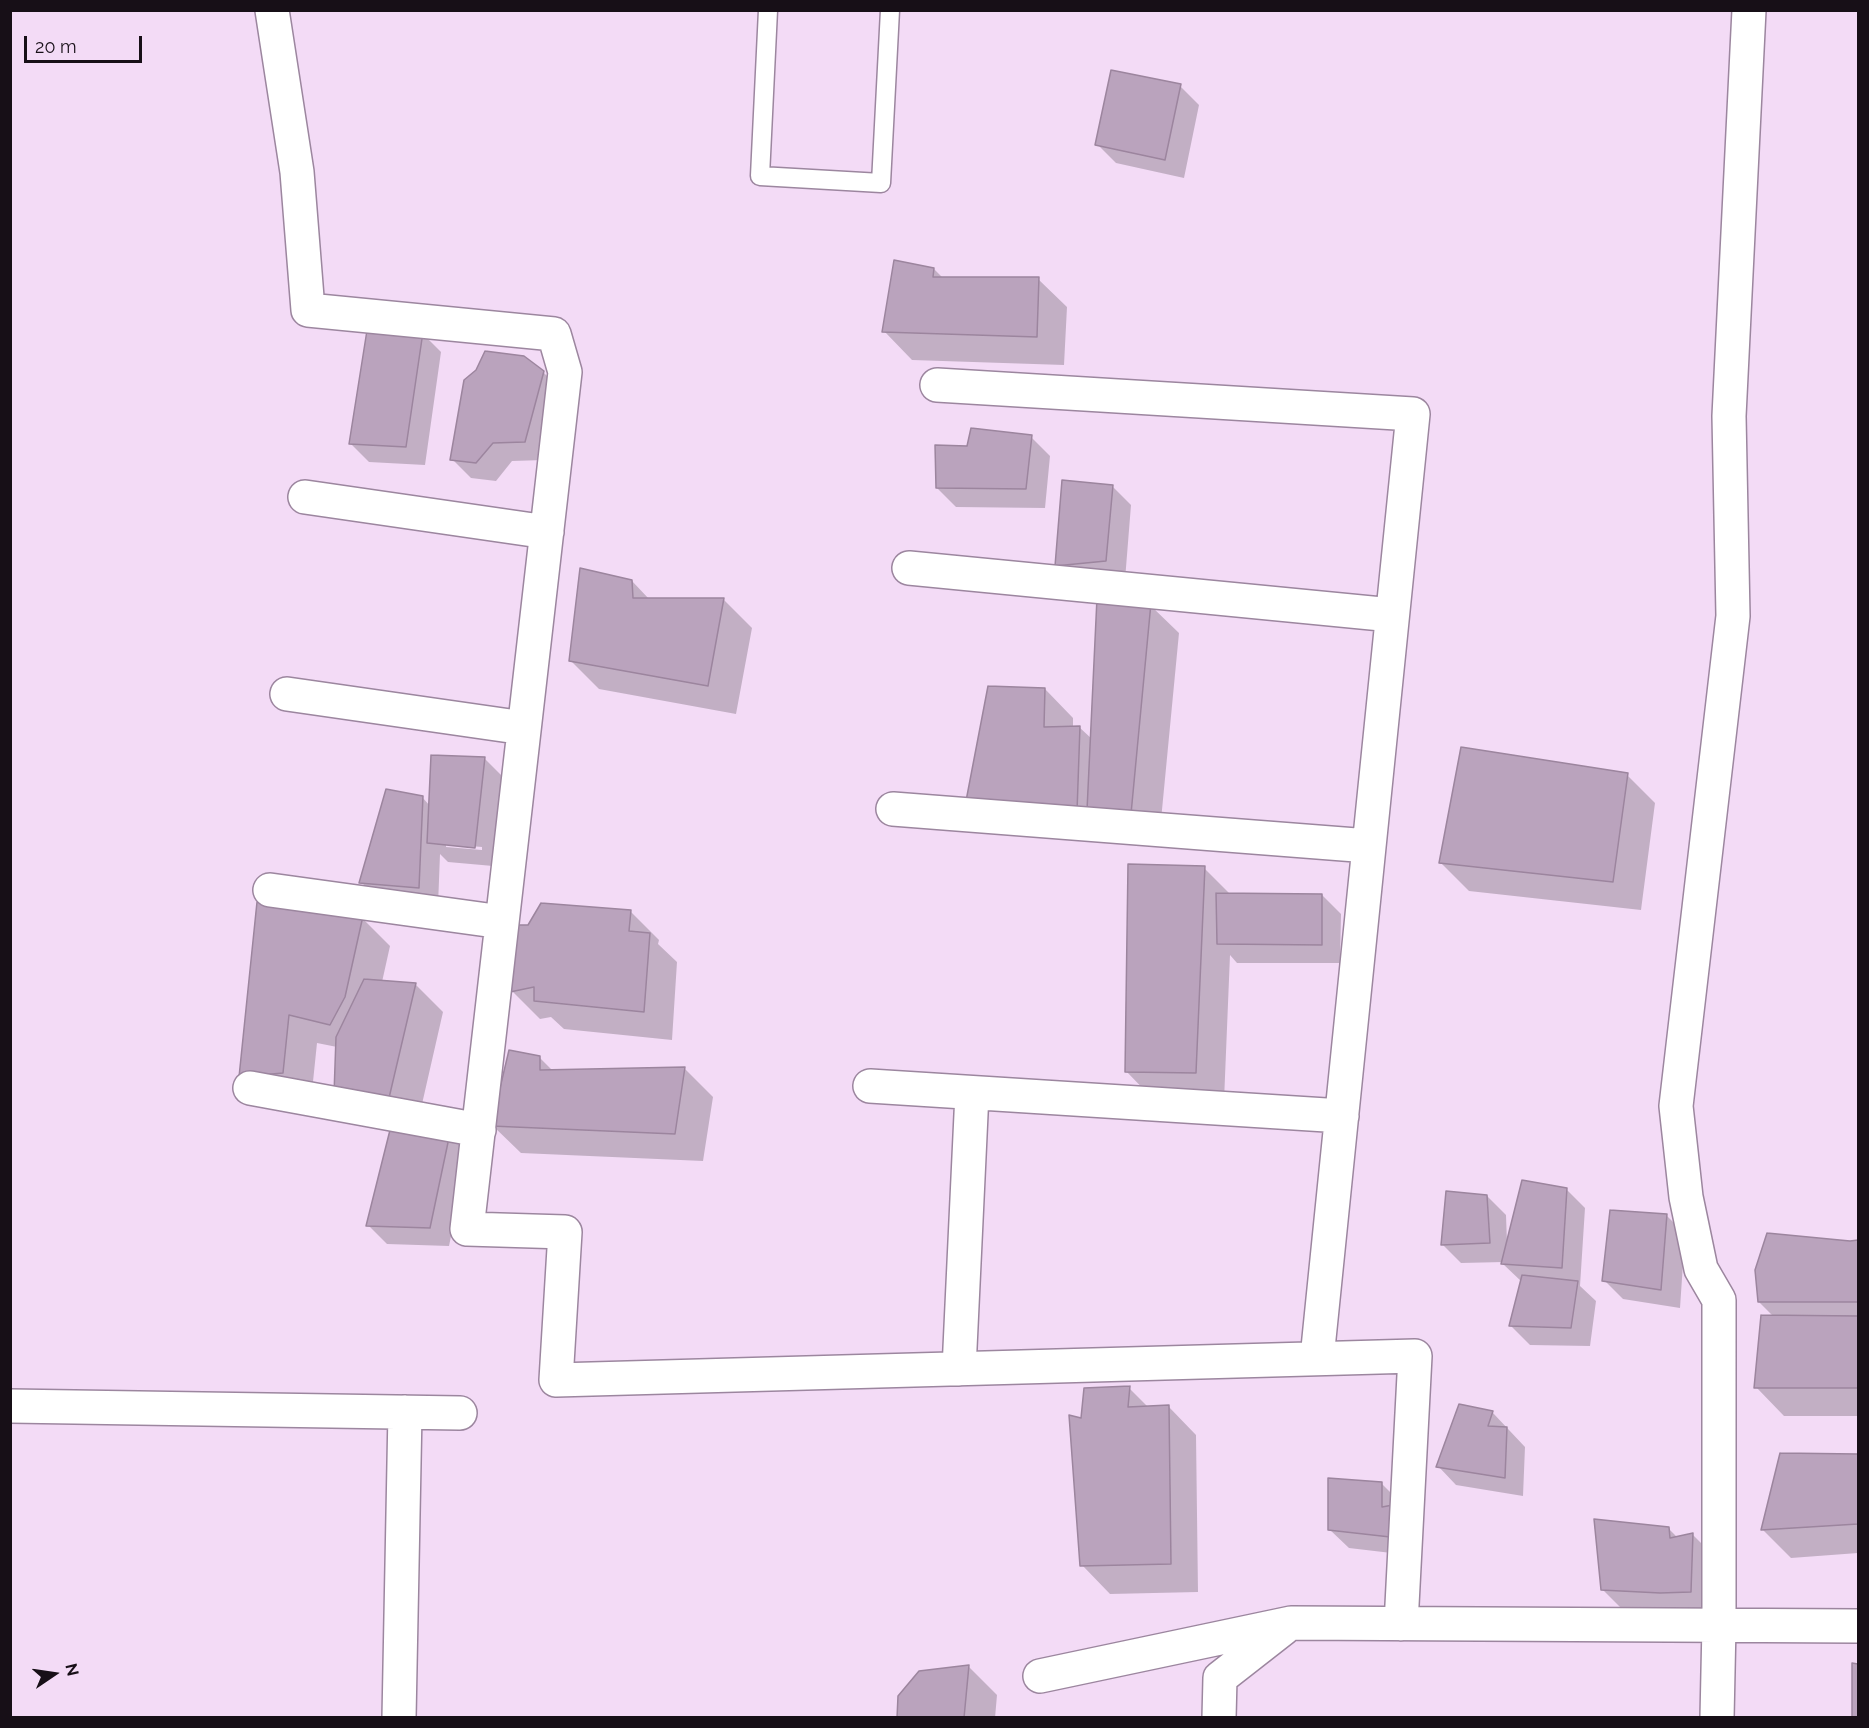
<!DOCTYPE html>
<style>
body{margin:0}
#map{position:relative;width:1869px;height:1728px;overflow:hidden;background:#f3dbf6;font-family:Raleway,sans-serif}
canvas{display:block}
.frame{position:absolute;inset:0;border:12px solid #170f17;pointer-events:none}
.north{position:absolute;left:24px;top:1644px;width:60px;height:60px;-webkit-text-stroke:4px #f3dbf6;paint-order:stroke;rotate:77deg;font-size:16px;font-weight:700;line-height:24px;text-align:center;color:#170f17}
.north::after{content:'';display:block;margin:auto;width:21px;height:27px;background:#170f17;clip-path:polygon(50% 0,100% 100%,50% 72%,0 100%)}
.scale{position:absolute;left:24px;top:36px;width:118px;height:27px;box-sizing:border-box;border:3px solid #170f17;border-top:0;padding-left:8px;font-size:18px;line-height:21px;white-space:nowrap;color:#170f17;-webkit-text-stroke:4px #f3dbf6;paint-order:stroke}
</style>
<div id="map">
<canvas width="1869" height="1728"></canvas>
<div class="frame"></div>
<div class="north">N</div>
<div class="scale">20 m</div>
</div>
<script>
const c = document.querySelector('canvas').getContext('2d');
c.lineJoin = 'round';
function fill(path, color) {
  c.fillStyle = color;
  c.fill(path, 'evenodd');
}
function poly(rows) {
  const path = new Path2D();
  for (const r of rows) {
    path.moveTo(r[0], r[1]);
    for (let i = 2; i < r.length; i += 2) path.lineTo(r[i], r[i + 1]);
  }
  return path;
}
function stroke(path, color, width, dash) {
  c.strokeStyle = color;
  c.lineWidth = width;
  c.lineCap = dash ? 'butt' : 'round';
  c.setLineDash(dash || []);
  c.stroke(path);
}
const shadow = poly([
 [1180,86,1199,105,1184,178,1116,163,1097,144],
 [934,269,943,278,1038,279,1067,307,1064,365,912,360,884,331],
 [422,333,441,352,425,465,369,462,350,443],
 [543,372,562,391,544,460,512,461,496,481,471,478,452,459],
 [1031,437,1050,456,1045,508,956,507,937,488,968,447],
 [1063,481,1112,486,1131,505,1125,580,1057,566],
 [632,581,649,599,724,600,752,628,736,714,599,689,570,660],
 [1150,605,1179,633,1159,841,996,829,1045,689,1073,718,1073,727,1079,727,1092,739],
 [484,758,503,777,493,866,448,862,440,854,438,906,380,901,361,882,422,797,430,806],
 [446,844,482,847,482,850,446,847],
 [1627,775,1655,803,1641,910,1469,891,1440,862],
 [1204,868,1231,895,1322,895,1341,914,1340,963,1237,963,1230,955,1224,1101,1154,1100,1126,1071],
 [630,911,659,940,658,944,677,962,672,1040,564,1029,551,1017,540,1019,512,991],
 [362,918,390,946,382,982,415,984,443,1012,417,1126,337,1047,317,1043,311,1101,240,1077],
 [540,1058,553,1071,685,1069,713,1097,703,1161,521,1153,492,1125],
 [449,1134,468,1153,449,1246,387,1244,368,1225],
 [1566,1189,1585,1208,1580,1286,1596,1301,1590,1346,1530,1345,1511,1326,1522,1282,1503,1264,1504,1262,1461,1263,1442,1244,1487,1196,1506,1215,1507,1243],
 [1666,1215,1685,1234,1680,1308,1623,1299,1604,1280],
 [1858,1242,1858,1416,1784,1416,1756,1387,1774,1317,1759,1302,1850,1243],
 [1129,1388,1149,1408,1168,1406,1196,1435,1198,1592,1110,1594,1082,1565,1082,1420],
 [1460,1406,1493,1413,1525,1447,1523,1496,1456,1485,1438,1466],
 [1782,1454,1858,1456,1858,1553,1791,1558,1763,1530],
 [1381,1483,1400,1502,1417,1556,1349,1548,1329,1529],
 [1668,1528,1678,1538,1692,1534,1711,1553,1709,1611,1680,1611,1621,1608,1602,1589],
 [1853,1665,1858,1665,1858,1718,1853,1718],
 [969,1667,997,1695,995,1718,899,1718]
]);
const building = poly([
 [1111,70,1181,84,1165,160,1095,145,1111,70],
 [894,260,934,268,933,277,1039,277,1037,337,882,332,894,260],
 [368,324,423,332,406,447,349,444,368,324],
 [485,351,524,356,544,371,525,442,493,443,476,463,450,460,464,380,476,370,485,351],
 [971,428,1032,435,1026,489,936,488,935,445,967,446,971,428],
 [1062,480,1113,485,1106,561,1055,566,1062,480],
 [580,568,632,580,633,598,724,598,708,686,569,661,580,568],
 [1097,598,1151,603,1131,814,1087,810,1097,598],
 [988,686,1045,688,1044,727,1080,726,1077,812,966,801,988,686],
 [1461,747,1628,773,1613,882,1439,863,1461,747],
 [431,755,485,757,475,848,427,843,431,755],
 [386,789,423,796,419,888,359,883,386,789],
 [1128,864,1205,866,1196,1073,1125,1072,1128,864],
 [1216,893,1322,894,1322,945,1217,944,1216,893],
 [257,902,363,916,345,997,330,1025,289,1015,283,1073,239,1077,257,902],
 [541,903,631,910,629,931,650,933,644,1012,534,1001,534,987,510,992,513,925,528,925,541,903],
 [364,979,416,983,389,1098,334,1094,336,1037,364,979],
 [509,1050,540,1056,540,1070,685,1067,675,1134,491,1126,509,1050],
 [391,1126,450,1133,430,1228,366,1226,391,1126],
 [1522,1180,1567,1188,1562,1268,1501,1264,1522,1180],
 [1446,1191,1487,1195,1490,1243,1441,1245,1446,1191],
 [1610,1210,1667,1214,1661,1290,1602,1281,1610,1210],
 [1767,1233,1850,1241,1858,1240,1858,1302,1758,1302,1755,1270,1767,1233],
 [1522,1275,1578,1281,1571,1328,1509,1326,1522,1275],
 [1761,1315,1858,1316,1858,1388,1754,1388,1761,1315],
 [1130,1386,1128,1407,1169,1405,1171,1564,1080,1566,1069,1415,1081,1418,1084,1388,1130,1386],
 [1459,1404,1493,1411,1488,1426,1507,1427,1505,1478,1436,1467,1459,1404],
 [1780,1453,1858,1454,1858,1524,1761,1530,1780,1453],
 [1328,1478,1382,1482,1382,1507,1398,1504,1399,1538,1328,1530,1328,1478],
 [1594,1519,1669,1527,1670,1538,1693,1533,1691,1592,1660,1593,1601,1590,1594,1519],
 [1852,1663,1858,1664,1858,1718,1852,1718,1852,1663],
 [969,1665,964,1718,897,1718,898,1696,919,1671,969,1665]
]);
const lane = poly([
 [768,10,760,176,881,183,890,10]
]);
const street = poly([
 [272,10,297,172,308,310,554,334,565,372,467,1229,565,1232,556,1380,1415,1356,1401,1624],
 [937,385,1413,414,1317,1358],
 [305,497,547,532],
 [909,568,1392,615],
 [287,694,524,728],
 [893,809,1369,846],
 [270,890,502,922],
 [870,1086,1342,1116],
 [250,1088,479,1130],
 [959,1369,972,1093],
 [10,1406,460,1413],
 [1040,1676,1291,1623,1858,1626],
 [399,1718,405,1412],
 [1219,1718,1220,1678,1284,1628],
 [1717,1718,1719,1625,1719,1300,1701,1269,1686,1197,1676,1106,1733,616,1729,416,1749,10]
]);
fill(shadow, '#0003');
fill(building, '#baa3bd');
stroke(building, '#9c859e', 1.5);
stroke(lane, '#9c869f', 21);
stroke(street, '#9c869f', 36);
stroke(lane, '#fff', 18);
stroke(street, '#fff', 33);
</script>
